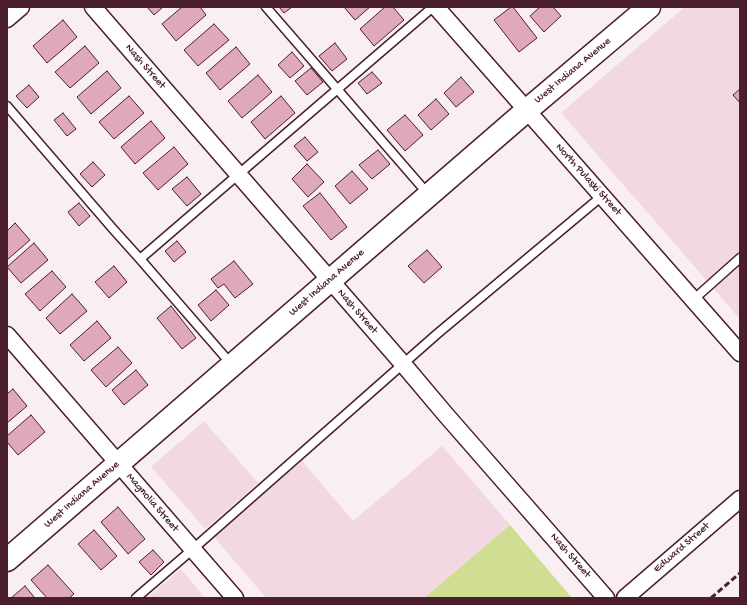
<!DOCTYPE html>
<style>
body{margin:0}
#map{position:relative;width:747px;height:605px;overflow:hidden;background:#f9eef1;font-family:"Gochi Hand",sans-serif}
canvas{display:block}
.frame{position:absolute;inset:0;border:8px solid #4a1f2b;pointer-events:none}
</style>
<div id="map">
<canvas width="747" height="605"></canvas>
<div class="frame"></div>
</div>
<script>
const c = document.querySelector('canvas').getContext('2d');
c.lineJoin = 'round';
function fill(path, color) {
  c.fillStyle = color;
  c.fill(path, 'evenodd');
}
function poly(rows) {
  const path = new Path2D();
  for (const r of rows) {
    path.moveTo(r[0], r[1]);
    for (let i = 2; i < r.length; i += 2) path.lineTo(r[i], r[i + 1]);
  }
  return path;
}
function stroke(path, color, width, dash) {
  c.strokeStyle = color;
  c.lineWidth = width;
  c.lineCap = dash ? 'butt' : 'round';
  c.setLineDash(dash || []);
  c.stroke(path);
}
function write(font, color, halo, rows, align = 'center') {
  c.font = font + ' "Gochi Hand",sans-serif';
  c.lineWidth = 3;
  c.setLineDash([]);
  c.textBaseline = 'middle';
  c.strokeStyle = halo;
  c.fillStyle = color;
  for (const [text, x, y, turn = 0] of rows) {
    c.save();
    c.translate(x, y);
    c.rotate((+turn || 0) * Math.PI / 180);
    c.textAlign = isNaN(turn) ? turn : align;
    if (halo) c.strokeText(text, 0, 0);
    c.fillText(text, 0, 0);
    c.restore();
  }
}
const built = poly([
 [685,7,740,7,740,319,561,113],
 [204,421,258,483,205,529,151,467],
 [442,446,510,525,424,598,266,598,214,537,302,461,353,521],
 [181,569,205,598,147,598]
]);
const green = poly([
 [510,525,572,598,424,598]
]);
const building = poly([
 [147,7,163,7,154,15,147,7],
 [182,7,200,7,206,15,176,41,162,24,182,7],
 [279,7,292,7,284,13,279,7],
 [344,7,370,7,355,20,344,7],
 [385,7,393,7,404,20,374,46,360,29,385,7],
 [511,7,513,7,537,38,519,52,494,20,511,7],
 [540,7,553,7,561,16,544,32,530,16,540,7],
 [63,20,77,37,47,63,33,46,63,20],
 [214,24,229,40,198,66,184,50,214,24],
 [335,43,347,59,332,71,319,56,335,43],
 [85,46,99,63,70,88,55,72,85,46],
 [236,47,250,64,220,90,206,73,236,47],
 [292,52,304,66,290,78,278,65,292,52],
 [311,68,323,82,307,95,295,81,311,68],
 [107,71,121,88,91,114,77,97,107,71],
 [372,72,382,83,367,94,358,83,372,72],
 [258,75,272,92,242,118,228,101,258,75],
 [461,77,474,92,456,107,444,93,461,77],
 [29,85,39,97,27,108,16,96,29,85],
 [740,89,740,103,733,95,740,89],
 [129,96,144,113,114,139,99,122,129,96],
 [281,96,295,113,265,139,251,122,281,96],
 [436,99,449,114,431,130,418,115,436,99],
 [63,113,76,129,67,136,54,120,63,113],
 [405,115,423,135,405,151,387,130,405,115],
 [151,121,165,138,135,164,121,147,151,121],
 [305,137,318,152,307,161,294,146,305,137],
 [174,147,188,164,158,190,143,173,174,147],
 [378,150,390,164,372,179,359,165,378,150],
 [93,162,105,175,92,187,80,174,93,162],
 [307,164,324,182,308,197,292,179,307,164],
 [352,171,368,189,350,204,335,186,352,171],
 [187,177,201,194,187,206,172,189,187,177],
 [320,193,347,227,331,240,303,206,320,193],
 [79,203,90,216,79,226,68,212,79,203],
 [15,223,30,240,7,260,7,231,15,223],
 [177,241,186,252,174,262,165,251,177,241],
 [34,243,48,260,21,283,7,267,34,243],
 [427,250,442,267,424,283,408,266,427,250],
 [234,261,253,284,235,298,224,284,218,288,211,279,234,261],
 [114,266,127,282,109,298,95,282,114,266],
 [52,271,66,287,40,311,25,294,52,271],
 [216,290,229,305,211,321,198,305,216,290],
 [72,294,87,311,60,334,46,318,72,294],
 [171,306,196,338,182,349,157,318,171,306],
 [97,321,111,338,84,361,70,345,97,321],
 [118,347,132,363,106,387,91,370,118,347],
 [136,370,148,385,124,405,112,390,136,370],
 [13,389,27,406,7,423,7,394,13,389],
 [31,415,45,432,18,455,7,442,7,436,31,415],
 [118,507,145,539,128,554,101,522,118,507],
 [94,530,117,556,101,570,78,544,94,530],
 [153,550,164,562,151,575,139,562,153,550],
 [48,565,74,594,69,598,47,598,31,580,48,565],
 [25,586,35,598,11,598,25,586]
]);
const lane = poly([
 [266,7,428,194],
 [7,106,113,229,140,259,232,365],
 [140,259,433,7],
 [693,300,740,258],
 [136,598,193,549,437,334,602,196]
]);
const street = poly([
 [93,7,403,364,446,415,606,598],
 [436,7,740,353],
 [7,19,21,7],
 [7,335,235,598],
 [625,598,740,499]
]);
const secondary = poly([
 [7,560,526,111,649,7]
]);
const rail = poly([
 [711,598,740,573]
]);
const streetNames = [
 ["Nash Street",145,67,49],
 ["West Indiana Avenue",573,71,-40],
 ["North Pulaski Street",588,180,48],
 ["West Indiana Avenue",327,283,-41],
 ["Nash Street",357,312,49],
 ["West Indiana Avenue",82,495,-41],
 ["Magnolia Street",152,503,49],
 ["Edward Street",682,548,-41],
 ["Nash Street",570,556,49]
];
fill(built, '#f2d9e1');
fill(green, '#cfde92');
fill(building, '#e0a8bb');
stroke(building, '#4a1f2b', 1);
stroke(lane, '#4a1f2b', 11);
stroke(street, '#4a1f2b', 19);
stroke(secondary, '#4a1f2b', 25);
stroke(lane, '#fff', 8);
stroke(street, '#fff', 16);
stroke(secondary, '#fff', 22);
stroke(rail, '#4a1f2b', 3, [6, 3]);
write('11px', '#4a1f2b', '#fff', streetNames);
</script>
